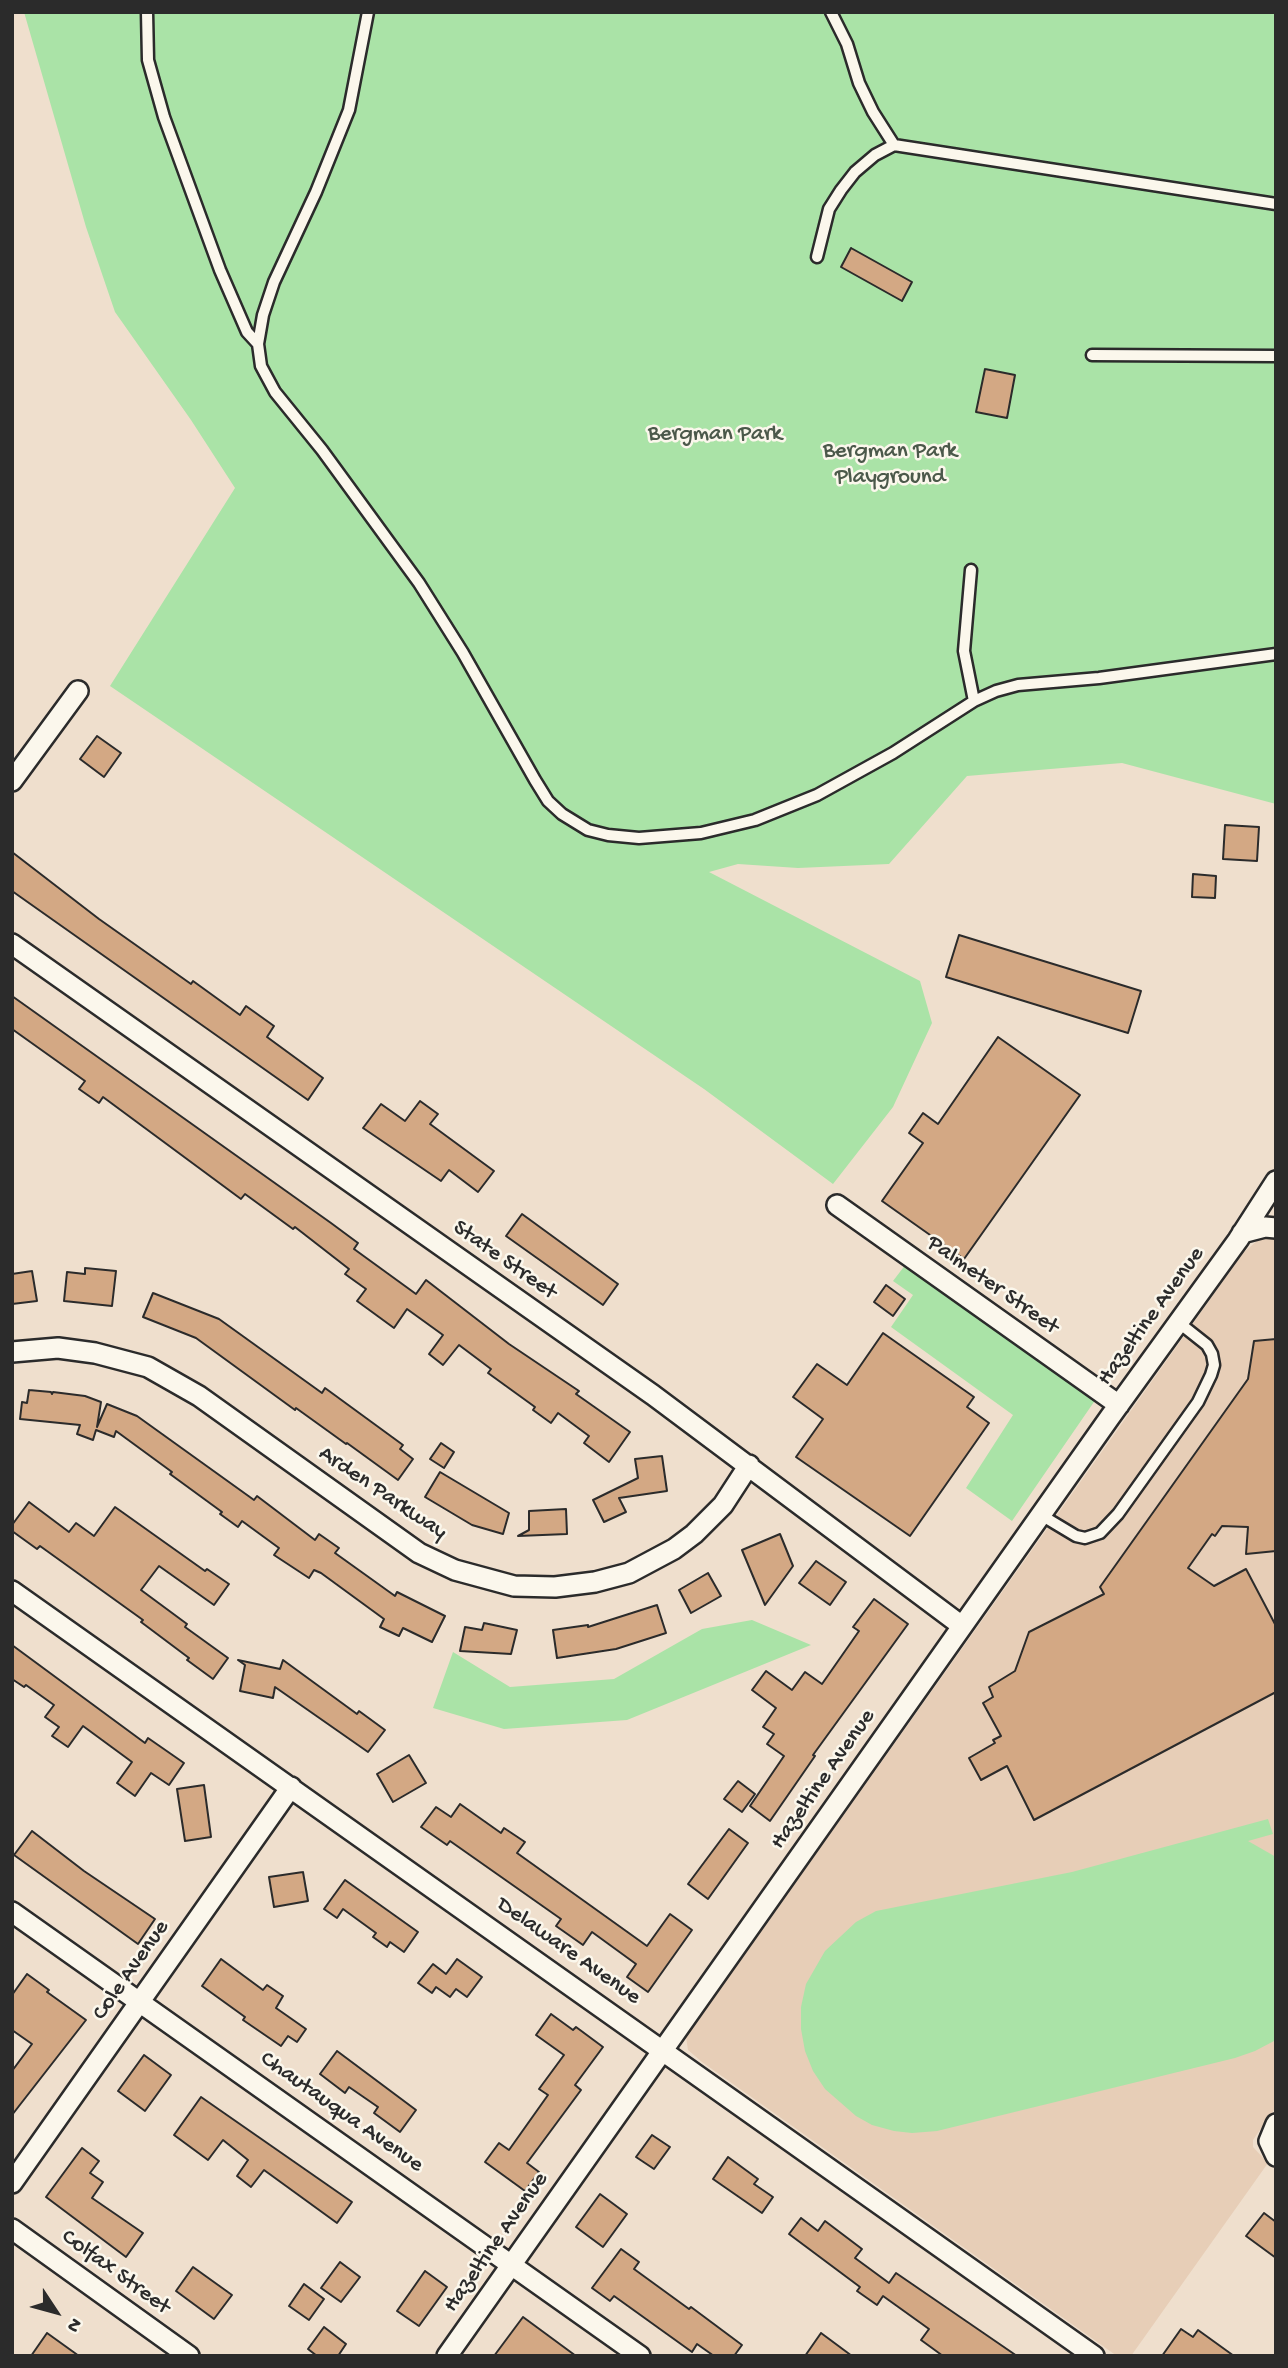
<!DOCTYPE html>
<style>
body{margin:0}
#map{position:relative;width:1288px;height:2368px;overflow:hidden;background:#efdfcd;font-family:"Gochi Hand",sans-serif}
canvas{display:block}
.frame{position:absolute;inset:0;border:14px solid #2b2b2b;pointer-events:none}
.north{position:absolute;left:21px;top:2277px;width:70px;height:70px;-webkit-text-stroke:5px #fbf7ec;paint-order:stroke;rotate:126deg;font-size:19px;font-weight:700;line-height:28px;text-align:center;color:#2b2b2b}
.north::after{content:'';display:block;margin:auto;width:24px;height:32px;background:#2b2b2b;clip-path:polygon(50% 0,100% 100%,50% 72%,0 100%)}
</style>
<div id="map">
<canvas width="1288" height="2368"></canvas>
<div class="frame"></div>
<div class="north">N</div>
</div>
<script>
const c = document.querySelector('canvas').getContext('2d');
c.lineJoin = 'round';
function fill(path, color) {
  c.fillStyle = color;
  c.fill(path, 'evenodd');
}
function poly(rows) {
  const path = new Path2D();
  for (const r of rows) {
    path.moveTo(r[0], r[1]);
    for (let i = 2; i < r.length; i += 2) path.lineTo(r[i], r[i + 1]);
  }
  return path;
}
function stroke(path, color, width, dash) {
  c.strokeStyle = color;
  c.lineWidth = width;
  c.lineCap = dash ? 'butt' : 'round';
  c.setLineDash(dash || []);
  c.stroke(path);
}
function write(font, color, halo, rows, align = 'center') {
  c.font = font + ' "Gochi Hand",sans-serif';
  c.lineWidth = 5;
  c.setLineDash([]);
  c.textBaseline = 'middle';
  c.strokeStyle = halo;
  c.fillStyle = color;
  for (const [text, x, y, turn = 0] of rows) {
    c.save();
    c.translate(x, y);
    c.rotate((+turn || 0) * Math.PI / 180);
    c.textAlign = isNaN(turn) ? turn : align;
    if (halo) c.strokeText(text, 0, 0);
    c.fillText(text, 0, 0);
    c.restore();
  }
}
const built = poly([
 [1276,1234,1276,2107,1253,2140,1253,2147,1268,2163,1131,2356,1117,2356,702,2062,688,2050,686,2037,1243,1253,1258,1240]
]);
const green = poly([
 [24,12,1276,12,1276,804,1122,763,967,776,889,864,798,868,738,864,709,872,920,981,932,1023,893,1107,833,1184,704,1089,110,686,235,488,191,420,115,312,86,227],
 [906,1264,1096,1399,1012,1521,966,1488,1013,1415,891,1327,913,1295,893,1281],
 [752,1620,811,1645,627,1720,504,1729,433,1708,453,1652,510,1687,614,1679,702,1629],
 [1268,1819,1273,1834,1248,1841,1276,1857,1276,2039,1274,2041,1255,2051,1235,2058,937,2131,912,2133,894,2131,872,2125,856,2116,825,2089,813,2071,805,2051,801,2029,801,2007,806,1984,825,1951,856,1922,876,1911,1072,1872]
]);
const building = poly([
 [851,248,912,282,902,301,841,267,851,248],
 [985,369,1015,375,1007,418,976,412,985,369],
 [97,736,121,753,104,777,80,759,97,736],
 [1225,825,1259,827,1257,861,1223,859,1225,825],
 [12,852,99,919,191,984,193,981,240,1015,246,1006,274,1026,267,1037,323,1078,308,1100,12,891,12,852],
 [1193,874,1216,876,1215,898,1192,897,1193,874],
 [959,935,1141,991,1128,1033,946,977,959,935],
 [12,996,331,1223,358,1243,354,1249,416,1294,426,1280,509,1344,579,1391,576,1394,630,1432,609,1462,584,1443,589,1436,558,1413,551,1423,533,1410,535,1407,488,1373,491,1369,459,1345,443,1365,429,1354,443,1335,407,1309,394,1328,357,1301,366,1289,345,1274,349,1269,295,1227,293,1229,245,1194,241,1199,103,1097,99,1103,79,1089,85,1081,12,1029,12,996],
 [998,1037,1080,1095,964,1259,882,1201,923,1143,909,1133,923,1113,938,1124,998,1037],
 [420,1101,438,1114,430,1124,494,1171,478,1192,449,1170,441,1181,363,1128,381,1104,405,1121,420,1101],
 [522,1214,618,1284,603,1305,506,1236,522,1214],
 [85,1268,116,1271,112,1306,64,1301,67,1272,85,1274,85,1268],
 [32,1271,37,1301,12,1304,12,1274,32,1271],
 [886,1285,905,1299,893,1316,874,1302,886,1285],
 [153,1293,219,1319,322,1393,325,1388,403,1445,400,1449,413,1459,398,1480,347,1443,346,1444,296,1408,295,1410,196,1338,143,1317,153,1293],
 [883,1333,974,1397,967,1407,989,1423,910,1536,796,1457,823,1419,793,1397,817,1364,847,1385,883,1333],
 [1276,1339,1276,1551,1246,1554,1248,1527,1222,1526,1215,1536,1212,1534,1188,1568,1214,1586,1246,1569,1276,1626,1276,1692,1034,1820,1007,1766,981,1780,969,1758,995,1743,993,1740,1001,1736,983,1703,993,1697,989,1687,1015,1671,1029,1632,1104,1594,1100,1587,1248,1379,1254,1341,1276,1339],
 [29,1390,51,1392,52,1394,53,1392,85,1396,101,1402,97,1427,107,1404,137,1416,254,1500,257,1496,315,1540,319,1534,339,1548,335,1553,395,1596,397,1592,445,1616,432,1642,403,1628,399,1636,380,1627,384,1619,321,1573,314,1570,309,1578,274,1555,279,1548,242,1521,238,1527,220,1514,222,1512,170,1474,172,1472,116,1431,114,1437,96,1430,93,1440,77,1434,80,1425,20,1419,22,1402,27,1403,29,1390],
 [441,1443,454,1452,444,1468,430,1459,441,1443],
 [662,1456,667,1491,619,1498,626,1512,604,1522,593,1500,638,1478,635,1459,662,1456],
 [440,1472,509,1513,503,1534,472,1525,425,1497,440,1472],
 [29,1502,69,1532,76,1523,94,1536,115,1507,205,1571,207,1569,229,1584,214,1605,159,1566,141,1590,187,1624,185,1627,228,1658,213,1679,187,1660,189,1658,141,1622,143,1620,40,1546,37,1549,12,1531,12,1525,29,1502],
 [566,1509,567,1534,518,1536,529,1530,529,1511,566,1509],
 [780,1534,793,1566,765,1605,742,1550,780,1534],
 [816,1561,846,1582,830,1605,799,1583,816,1561],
 [708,1573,721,1596,691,1613,679,1590,708,1573],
 [874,1599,908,1624,813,1755,815,1756,770,1821,750,1806,784,1756,767,1744,774,1734,763,1727,776,1708,752,1690,766,1671,792,1690,805,1672,822,1684,859,1631,853,1627,874,1599],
 [657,1605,666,1633,616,1649,557,1658,553,1630,588,1625,588,1627,657,1605],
 [484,1623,517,1630,511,1654,460,1651,465,1627,482,1630,484,1623],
 [12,1645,145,1743,148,1738,184,1763,169,1785,151,1773,135,1796,117,1783,132,1762,83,1726,68,1747,52,1736,59,1727,45,1717,54,1705,26,1685,24,1687,12,1679,12,1645],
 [238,1660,280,1669,283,1660,357,1714,359,1711,385,1730,368,1752,275,1687,273,1698,240,1691,245,1665,238,1660],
 [409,1755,426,1783,393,1802,377,1774,409,1755],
 [738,1781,755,1794,742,1812,724,1799,738,1781],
 [204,1785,211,1837,185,1841,177,1789,204,1785],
 [460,1804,501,1833,504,1828,525,1842,517,1853,647,1946,670,1914,692,1930,648,1992,627,1977,636,1964,592,1932,583,1945,556,1926,561,1919,450,1841,447,1845,421,1827,436,1807,451,1817,460,1804],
 [729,1829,748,1843,708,1899,688,1884,729,1829],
 [32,1831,84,1871,155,1919,138,1944,14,1855,32,1831],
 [303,1872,308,1901,274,1907,269,1877,303,1872],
 [345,1880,418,1932,404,1952,390,1942,387,1947,373,1937,376,1933,343,1909,337,1918,324,1909,345,1880],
 [221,1959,263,1990,267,1985,283,1996,276,2008,306,2029,297,2042,288,2036,281,2046,243,2020,245,2017,202,1986,221,1959],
 [457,1959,482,1977,467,1997,456,1989,450,1997,436,1987,432,1993,418,1983,433,1964,446,1974,457,1959],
 [27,1974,49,1990,47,1992,86,2020,12,2115,12,2071,32,2044,12,2030,12,1995,27,1974],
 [551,2014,573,2030,576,2027,603,2047,575,2085,581,2090,527,2163,539,2172,525,2191,485,2162,499,2143,509,2150,548,2095,539,2089,564,2055,536,2035,551,2014],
 [337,2051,416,2110,400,2132,374,2113,378,2107,349,2087,345,2093,320,2074,337,2051],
 [144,2055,171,2075,145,2111,118,2091,144,2055],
 [201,2097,352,2202,337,2223,264,2170,251,2187,237,2176,248,2160,223,2140,208,2160,174,2135,201,2097],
 [652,2135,670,2147,654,2169,636,2157,652,2135],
 [82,2148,99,2161,90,2173,103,2182,92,2198,143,2233,126,2257,46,2197,82,2148],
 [728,2157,758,2179,754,2184,773,2197,762,2213,713,2179,728,2157],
 [600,2194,627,2214,603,2247,576,2227,600,2194],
 [1264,2213,1276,2222,1276,2258,1246,2236,1264,2213],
 [801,2218,818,2231,825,2221,862,2249,855,2258,889,2283,896,2273,1017,2356,943,2356,921,2340,929,2329,883,2296,877,2305,857,2291,860,2287,789,2234,801,2218],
 [621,2249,639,2262,634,2269,689,2309,691,2307,742,2345,734,2356,714,2356,697,2344,692,2352,614,2296,610,2301,592,2288,621,2249],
 [340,2262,360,2277,341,2302,321,2288,340,2262],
 [193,2267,232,2295,214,2319,176,2291,193,2267],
 [425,2271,447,2287,419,2326,397,2311,425,2271],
 [304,2284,324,2299,309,2320,289,2306,304,2284],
 [523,2317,576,2356,494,2356,523,2317],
 [324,2327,346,2344,338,2356,317,2356,308,2349,324,2327],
 [1181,2329,1193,2337,1198,2330,1234,2356,1162,2356,1181,2329],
 [47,2333,79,2356,31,2356,47,2333],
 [821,2333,852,2356,805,2356,821,2333]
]);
const lane = poly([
 [147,12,148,60,164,117,220,270,247,332,258,344],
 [368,12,349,110,316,192,274,282,263,315,258,344,261,366,275,392,322,450,419,583,463,653,535,780,548,801,562,814,588,830,608,835,639,838,701,833,755,820,817,795,893,753,974,701,996,691,1018,685,1099,678,1276,654],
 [831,12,847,44,859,83,873,112,894,145],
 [817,257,829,209,841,190,855,172,875,155,894,145,1276,204],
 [1092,355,1276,356],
 [971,570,964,651,974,701],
 [1041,1515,1076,1536,1085,1538,1100,1533,1118,1514,1198,1402,1211,1375,1214,1365,1212,1354,1207,1345,1178,1322]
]);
const street = poly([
 [12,781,78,691],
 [12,944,653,1395,962,1626],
 [837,1205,1119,1405],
 [1242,1233,1265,1227,1276,1228],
 [12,1352,58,1348,95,1353,148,1367,199,1396,419,1553,455,1570,514,1586,555,1587,595,1582,629,1573,674,1549,694,1534,723,1505,749,1465],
 [12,1591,1094,2356],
 [12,1912,640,2356],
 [1276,2124,1269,2141,1276,2156],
 [12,2183,291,1787],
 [12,2229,189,2356],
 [447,2356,1110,1417,1238,1240,1276,1181]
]);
const parkNames = [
 ["Bergman Park",715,435],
 ["Bergman Park",890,452],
 ["Playground",890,478]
];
const streetNames = [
 ["State Street",504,1261,35],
 ["Palmeter Street",992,1286,35],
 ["Hazeltine Avenue",1152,1317,-54],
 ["Arden Parkway",382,1494,34],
 ["Hazeltine Avenue",824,1780,-55],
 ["Delaware Avenue",568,1952,35],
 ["Cole Avenue",132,1971,-55],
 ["Chautauqua Avenue",341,2113,35],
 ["Hazeltine Avenue",497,2243,-55],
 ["Colfax Street",115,2273,36]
];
fill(built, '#e7ceb7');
fill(green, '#aae3a7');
fill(building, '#d3a884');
stroke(building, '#2b2b2b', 2);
stroke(lane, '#2b2b2b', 15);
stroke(street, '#2b2b2b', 24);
stroke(lane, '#fbf7ec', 10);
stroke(street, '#fbf7ec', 19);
write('23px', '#4b594a', '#fbf7ec', parkNames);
write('23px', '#2b2b2b', '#fbf7ec', streetNames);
</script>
